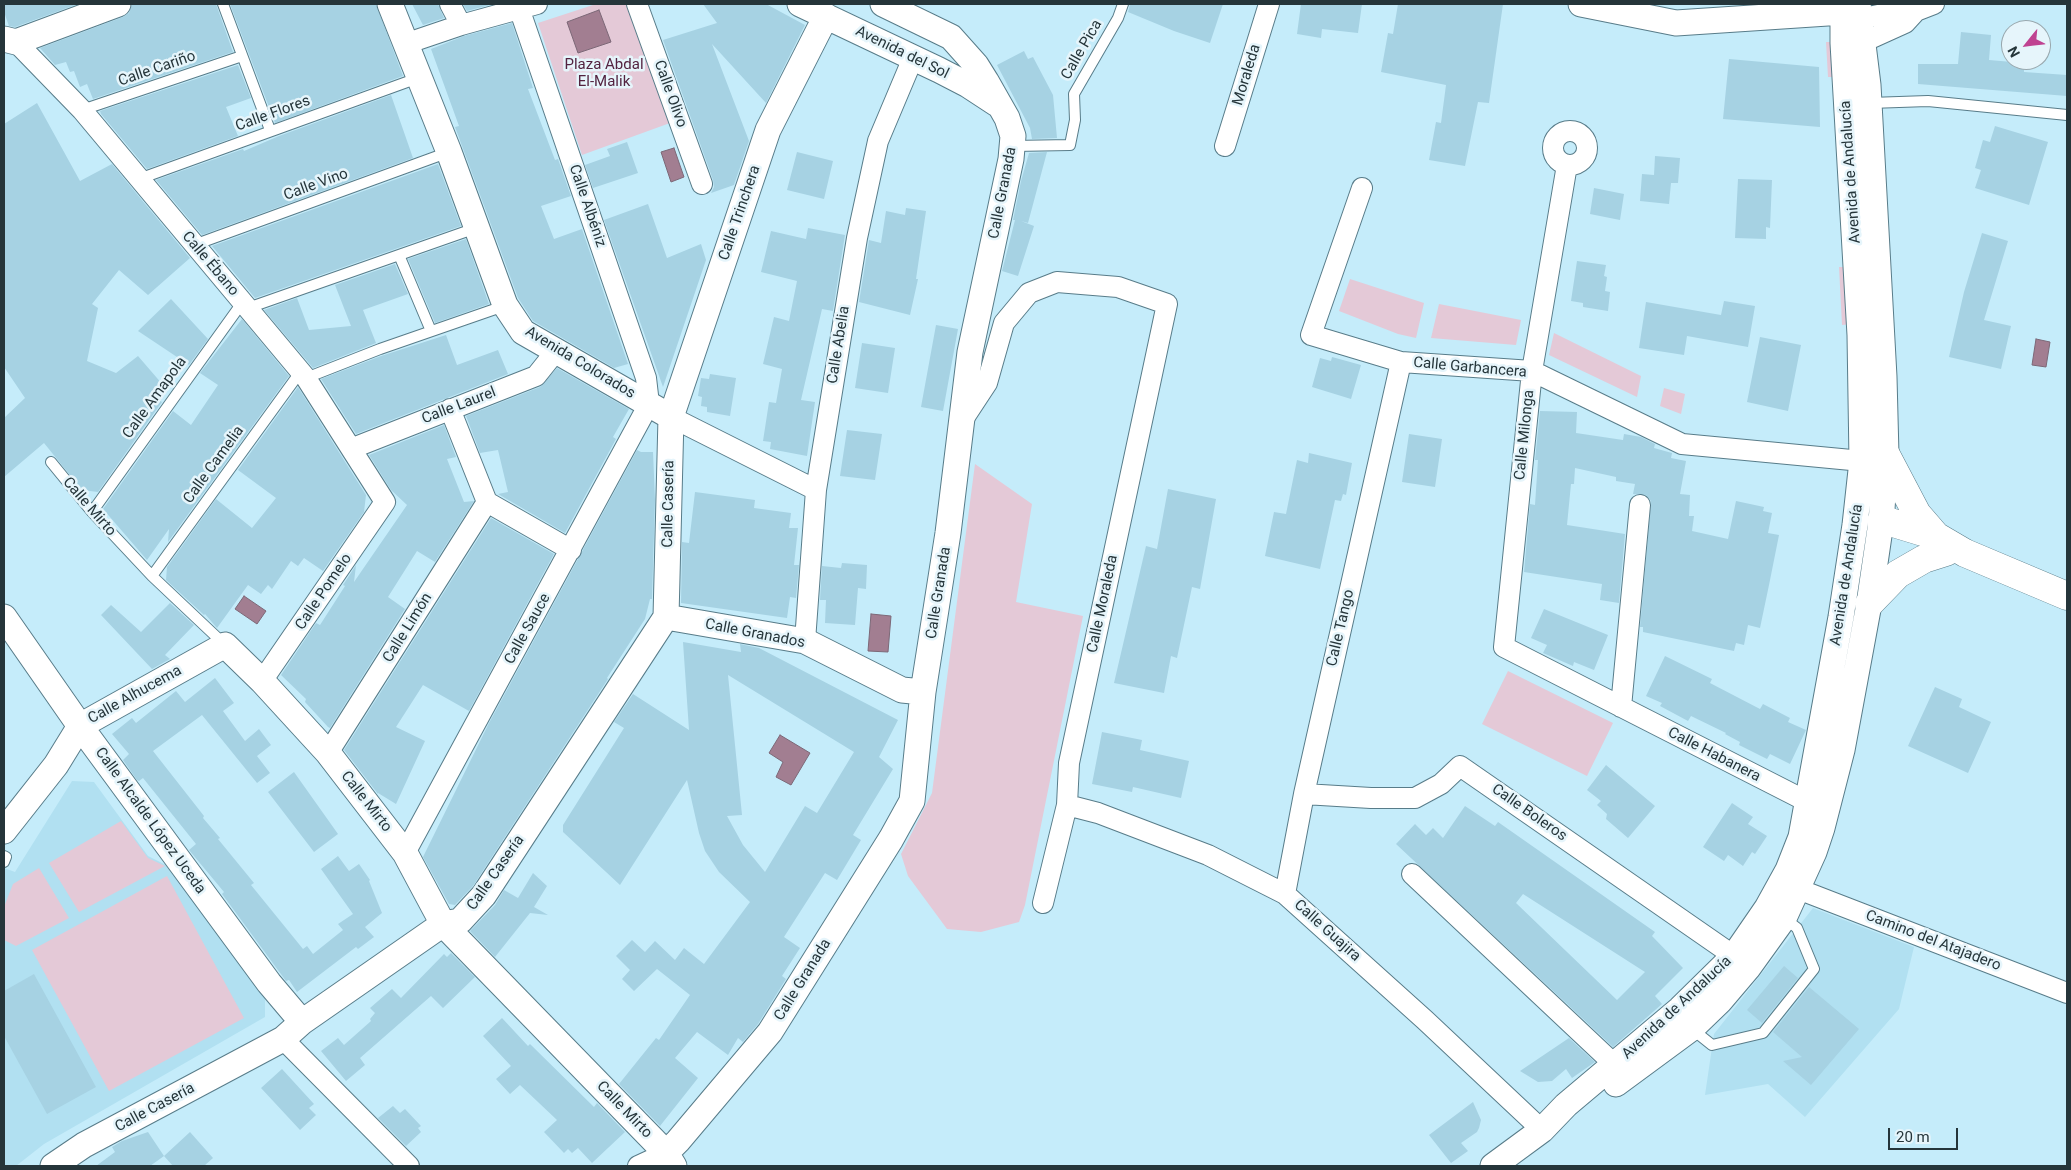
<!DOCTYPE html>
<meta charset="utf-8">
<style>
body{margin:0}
#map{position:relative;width:2071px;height:1170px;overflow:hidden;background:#c5ecfa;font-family:Roboto,sans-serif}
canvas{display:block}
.frame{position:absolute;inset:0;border:5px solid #25353a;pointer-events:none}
.north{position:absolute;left:2001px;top:20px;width:50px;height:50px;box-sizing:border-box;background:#e6f5fb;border:1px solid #99a8ae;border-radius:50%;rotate:241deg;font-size:14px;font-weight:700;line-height:20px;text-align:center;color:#25353a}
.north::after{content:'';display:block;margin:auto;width:18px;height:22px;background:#bf4291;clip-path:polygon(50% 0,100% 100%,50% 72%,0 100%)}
.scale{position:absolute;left:1888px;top:1128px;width:70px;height:22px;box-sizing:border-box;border:2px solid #25353a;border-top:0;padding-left:6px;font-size:15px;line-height:18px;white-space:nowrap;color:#25353a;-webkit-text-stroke:4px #e6f5fb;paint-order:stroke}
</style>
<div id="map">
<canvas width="2071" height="1170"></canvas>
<div class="frame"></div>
<div class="north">N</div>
<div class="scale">20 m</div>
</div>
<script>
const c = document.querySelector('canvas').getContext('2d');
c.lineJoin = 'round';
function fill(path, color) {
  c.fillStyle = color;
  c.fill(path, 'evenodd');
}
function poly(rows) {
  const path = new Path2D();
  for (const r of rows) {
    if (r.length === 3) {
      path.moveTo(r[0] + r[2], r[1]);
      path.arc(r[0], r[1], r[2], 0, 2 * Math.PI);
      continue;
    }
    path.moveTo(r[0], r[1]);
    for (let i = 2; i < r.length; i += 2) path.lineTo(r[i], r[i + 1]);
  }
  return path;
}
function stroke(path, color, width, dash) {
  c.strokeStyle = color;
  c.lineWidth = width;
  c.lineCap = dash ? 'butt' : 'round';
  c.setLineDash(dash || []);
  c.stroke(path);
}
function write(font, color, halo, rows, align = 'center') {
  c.font = font + ' Roboto,sans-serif';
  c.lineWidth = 5;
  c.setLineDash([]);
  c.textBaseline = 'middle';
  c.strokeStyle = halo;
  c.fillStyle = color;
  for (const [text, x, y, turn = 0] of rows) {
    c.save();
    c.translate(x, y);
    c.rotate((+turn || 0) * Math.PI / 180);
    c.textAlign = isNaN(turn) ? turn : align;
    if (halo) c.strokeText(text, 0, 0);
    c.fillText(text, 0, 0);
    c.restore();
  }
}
const built = poly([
 [72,781,94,782,148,856,166,865,265,998,265,1017,44,1144,16,1166,4,1166,4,868,15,872],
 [1813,908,1914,947,1899,1009,1805,1117,1768,1084,1705,1095,1714,1034]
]);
const green = poly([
 [596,4,629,4,670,123,582,155,538,23],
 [1826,42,1833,42,1836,77,1828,77],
 [1839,267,1849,267,1853,324,1842,325],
 [1350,279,1424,303,1416,338,1398,334,1339,311],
 [1439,304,1521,320,1516,345,1431,338],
 [1554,333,1641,376,1637,397,1549,355],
 [1664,388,1685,394,1681,414,1660,406],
 [975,464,1032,504,1016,602,1083,616,1025,905,1019,922,981,932,947,929,908,876,901,854,932,793],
 [1508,671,1613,723,1587,776,1482,724],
 [121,821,148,858,165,866,79,912,49,863],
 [39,868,69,918,16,946,4,940,4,907,13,884],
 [167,876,244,1018,109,1091,32,950]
]);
const water = poly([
 [599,10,611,42,578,53,567,22,599,10],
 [674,148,684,177,671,182,661,152,674,148],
 [2036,339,2050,342,2046,367,2032,365,2036,339],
 [244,596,266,611,257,624,235,609,244,596],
 [871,614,891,616,888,652,868,651,871,614],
 [780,735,810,753,791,785,776,777,783,762,769,753,780,735]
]);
const building = poly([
 [4,4,78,4,15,27,9,26,4,12],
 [132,4,216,4,233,52,93,99,87,84,80,87,74,71,70,72,66,62,55,65,40,48,123,17,129,13],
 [230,4,376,4,403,76,275,123],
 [412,4,438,4,444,18,423,25],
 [463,4,493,4,467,11],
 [703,4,766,4,805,25,766,103,712,44,749,141,734,185,711,193,714,187,713,180,663,40,717,23],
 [1130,4,1223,4,1210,43,1174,31,1128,12],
 [1301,4,1362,4,1358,33,1322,29,1321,38,1297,34],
 [1398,4,1503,4,1489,103,1478,102,1465,166,1429,160,1436,122,1441,123,1446,85,1381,72,1388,33,1393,34],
 [512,23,533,88,528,89,555,160,558,159,571,196,541,206,554,239,582,229,628,364,614,368,533,321,518,298,455,127,459,126,431,49,464,36],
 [1961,32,1991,35,1989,60,2024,63,2024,72,2067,75,2067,96,1918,84,1918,64,1958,64],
 [1024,51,1028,59,1033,57,1053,95,1057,138,1032,139,1030,128,997,65],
 [1729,59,1819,67,1820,127,1723,119],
 [238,65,251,98,226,107,238,136,147,169,101,114,100,111],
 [391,95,413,158,202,235,156,180,243,149,244,151,279,136],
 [37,103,80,181,112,164,190,258,148,295,119,270,92,304,98,308,87,361,116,373,138,356,163,385,155,397,162,402,98,492,82,490,44,443,4,477,4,418,25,398,4,367,4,124],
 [1995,126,2048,142,2029,205,1975,188,1981,170,1975,168,1983,140,1990,142],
 [627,142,638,173,593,188,585,165,610,156,607,149],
 [797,152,833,161,824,199,787,190],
 [1047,152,1028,223,1021,221,1034,226,1018,276,1002,271,1015,220,1013,220,1021,181,1029,153],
 [1655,156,1680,158,1678,183,1671,183,1669,204,1640,201,1642,174,1654,175],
 [438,164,461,226,255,298,212,246],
 [1738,179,1772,180,1770,228,1766,227,1766,239,1735,238],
 [1594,188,1624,194,1620,220,1590,214],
 [648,204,667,258,701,244,706,260,663,387,604,220],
 [906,208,926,211,916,279,918,279,910,315,859,302,869,240,881,243,886,211,905,215],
 [808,228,845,235,833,311,822,309,801,400,815,402,807,456,770,449,771,442,763,441,769,402,776,403,782,369,763,364,774,317,789,321,797,281,761,272,771,231,806,239],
 [1982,233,2008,241,1984,320,2011,326,2001,369,1949,357,1964,292],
 [466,239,489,304,435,323,408,259],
 [1577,261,1606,265,1604,276,1607,277,1605,291,1610,292,1608,311,1583,307,1583,303,1571,301],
 [395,264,408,294,363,310,376,343,313,368,264,310,297,298,309,330,351,326,335,285],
 [171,299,208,339,189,365,138,331],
 [1724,301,1755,306,1748,347,1687,336,1684,355,1639,348,1646,302,1721,315],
 [242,319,289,376,168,542,169,529,147,560,103,509,173,411,191,425,218,385,200,373],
 [936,325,958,329,943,411,921,407],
 [446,335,457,365,498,350,508,374,356,434,321,379,381,356],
 [1760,337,1801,345,1788,411,1747,402],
 [862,343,895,348,888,393,855,388],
 [1332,357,1361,365,1351,399,1312,387,1320,358,1331,361],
 [557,368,629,409,613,437,616,439,565,533,498,494,508,492,498,450,480,453,466,416,540,387],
 [710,374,736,378,730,416,707,412,707,407,701,406,702,397,698,396,701,378,709,379],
 [298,387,366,495,364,512,323,571,304,558,298,566,291,561,272,589,268,585,261,594,248,585,217,628,205,614,204,615,166,580,167,567,216,499,252,528,276,498,238,470],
 [1540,411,1577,412,1576,433,1623,440,1624,434,1641,437,1655,444,1654,448,1672,453,1671,458,1686,461,1680,494,1690,495,1689,516,1694,516,1692,531,1728,539,1736,501,1764,507,1763,511,1772,513,1768,533,1779,535,1769,585,1760,628,1748,625,1744,645,1736,643,1734,651,1643,632,1643,627,1640,627,1651,501,1646,495,1633,494,1635,484,1616,481,1616,477,1575,468,1574,484,1571,484,1567,525,1625,534,1619,603,1600,600,1602,584,1524,572,1530,504,1535,505,1538,460,1535,460],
 [444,425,456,457,447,459,464,502,474,501,435,562,417,551,388,597,405,609,330,728,328,727,305,702,306,699,281,675,316,623,320,625,345,586,343,585,356,565,354,582,407,505,391,490,369,455],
 [847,430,882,434,875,480,840,476],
 [1409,434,1442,439,1435,487,1402,482],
 [637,450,641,452,653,452,655,500,652,599,650,599,645,619,607,678,608,679,473,886,455,905,449,904,423,857,489,723],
 [1309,453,1352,463,1346,495,1343,494,1341,501,1335,500,1320,569,1265,556,1274,512,1286,514,1297,460,1308,463],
 [1168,489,1216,499,1200,589,1192,587,1177,658,1171,656,1164,693,1114,683,1146,546,1157,549],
 [695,492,755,500,754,508,791,513,789,528,798,528,794,565,799,565,796,598,790,597,787,618,681,603,682,542,689,543],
 [491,518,554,554,469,711,423,685,396,727,425,741,396,804,378,793,378,794,344,750],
 [842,563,867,565,866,589,858,588,855,625,825,623,826,600,820,600,822,566,841,568],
 [170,603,194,625,165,655,170,659,152,669,101,615,111,605,141,632],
 [1544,609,1608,635,1594,670,1574,662,1573,666,1543,653,1547,645,1531,638],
 [683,642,741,652,740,644,759,648,898,720,879,757,893,769,853,835,861,840,837,880,825,873,784,937,800,948,782,976,786,979,758,1024,743,1042,738,1038,728,1055,697,1032,675,1058,698,1078,660,1126,619,1084,656,1038,659,1040,690,995,657,969,634,991,622,979,630,970,616,956,632,940,645,952,655,941,675,960,684,948,704,964,750,902,719,872,705,851,699,833,687,780,620,885,563,832,563,825,624,728,614,722,633,694,689,730],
 [728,675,854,752,817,813,805,806,765,872,743,845,727,816,742,815],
 [1665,656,1712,679,1710,683,1760,709,1763,704,1790,718,1788,722,1806,730,1790,764,1770,754,1767,759,1739,745,1740,742,1725,734,1726,733,1691,716,1688,721,1660,706,1662,703,1646,696],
 [215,678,234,703,223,711,245,741,259,729,271,745,257,756,270,773,257,783,202,715,153,751,204,816,203,818,220,838,218,839,254,883,251,885,303,949,307,946,313,954,343,930,338,924,353,914,321,869,338,856,349,871,359,864,370,880,369,881,382,913,365,927,374,937,358,949,356,947,297,992,289,980,286,981,222,894,224,892,189,850,196,844,143,778,139,781,137,780,123,760,129,754,112,734,132,718,136,723,176,691,185,702],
 [1935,687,1962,699,1959,707,1991,722,1968,773,1908,746],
 [1102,732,1142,740,1140,750,1189,761,1181,798,1133,787,1132,792,1092,784],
 [1606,765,1655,806,1628,838,1606,819,1607,814,1597,805,1601,801,1587,790],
 [294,772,338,834,314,852,268,792],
 [1732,803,1753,817,1748,824,1767,836,1755,854,1752,852,1743,866,1728,855,1724,861,1703,847],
 [1465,806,1495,826,1498,822,1655,932,1652,936,1683,968,1655,996,1662,1004,1613,1047,1396,844,1415,824,1426,835,1433,828,1443,838],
 [1523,894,1645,972,1617,1000,1516,903],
 [533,873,547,886,534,907,548,915,530,913,495,957,470,931,495,905,504,890,518,898],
 [451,953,475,977,443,1008,431,996,360,1058,365,1065,346,1081,321,1051,338,1038,344,1045,371,1021,370,1019,375,1013,370,1008,392,989,401,998,444,954,447,957],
 [1784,966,1798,978,1762,1023,1747,1010],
 [34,974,96,1087,47,1114,4,1036,4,991],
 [1809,987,1859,1029,1811,1085,1783,1061,1802,1057,1773,1032],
 [502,1018,528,1046,530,1044,594,1107,597,1103,625,1132,592,1163,578,1148,572,1153,568,1149,564,1153,544,1132,557,1120,520,1085,510,1094,496,1079,511,1066,483,1036],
 [1569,1038,1595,1062,1572,1078,1566,1069,1552,1081,1538,1082,1520,1071],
 [282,1069,314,1104,309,1108,316,1115,300,1130,261,1088],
 [1473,1102,1481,1120,1479,1128,1477,1132,1461,1143,1468,1151,1451,1163,1429,1135],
 [393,1106,400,1113,405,1109,421,1126,418,1128,421,1132,406,1146,378,1118],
 [148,1132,164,1156,190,1132,213,1158,204,1166,173,1166,164,1156,150,1166,96,1166,115,1152,112,1147,122,1141]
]);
const service = poly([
 [223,4,270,130],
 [1870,103,1928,101,2067,115],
 [82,110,242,56],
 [1013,146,1070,145,1075,120,1074,94,1118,18,1123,4],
 [139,179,418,78],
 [194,245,449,152],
 [399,255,431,331],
 [248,308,476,228],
 [306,378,380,349,504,306],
 [51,462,92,512,152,576,224,644],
 [92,512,242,303],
 [152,576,301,371],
 [4,856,6,857,4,862],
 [1692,1029,1712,1045,1763,1033,1814,969,1797,928,1784,918]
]);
const minor = poly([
 [450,4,461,25],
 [637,4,702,184],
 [1859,19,1902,10,1916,11],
 [16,42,82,110,306,378,385,502,262,681],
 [1863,42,1905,23,1916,11,1934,4],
 [405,44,461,25,537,4],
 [1570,148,17],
 [1225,146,1269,4],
 [1567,165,1532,371,1504,647,1808,802],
 [1362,188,1311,335,1401,362,1532,371,1682,444,1862,461],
 [450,409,487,502,571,550],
 [671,417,816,490],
 [964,418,987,383,1004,323,1029,293,1057,282,1118,287,1167,304,1069,763,1067,805,1043,903],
 [353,448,536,376,556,351],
 [805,641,816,490,857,238,878,141,913,58],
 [1621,707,1640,505],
 [328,753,487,502],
 [1304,794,1371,798,1415,798,1441,784,1460,766,1734,956],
 [1067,805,1098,813,1208,855,1285,894,1425,1020,1542,1130],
 [405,853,649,404,646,378,519,8],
 [1412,874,1615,1065],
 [1798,889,2067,993],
 [1285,894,1304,794,1401,362],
 [283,1039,409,1166],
 [638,1166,666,1153]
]);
const tertiary = poly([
 [390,4,449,152,505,305,523,332,671,417],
 [800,4,939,70,968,85,997,104],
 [1581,4,1676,23,1858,11],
 [4,39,16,42,118,4],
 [4,617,80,726,269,983,302,1022],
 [666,617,805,641,902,690,923,692],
 [4,831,56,765,80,726,225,645,262,681,328,753,405,853,443,924,666,1153,674,1166],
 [1616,1084,1692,1028,1720,1001,1748,968,1784,918,1814,852,1822,828,1842,750,1869,604,1881,522,1886,455,1884,377,1868,85,1858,4],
 [666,1153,678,1141,770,1032,891,839,912,801,923,692,948,533,970,352,1011,159,1013,136,1007,118,986,81,976,65,951,37,883,4],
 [53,1166,84,1145,283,1039,302,1022,443,924,460,921,484,895,666,617,671,417,768,130,826,16],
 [1493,1166,1542,1130,1566,1105,1680,1009,1734,956,1767,908,1788,870,1801,837,1841,617,1855,525,1862,461,1860,335,1843,43,1843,4]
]);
const secondary = poly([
 [1886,455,1917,514,1936,536],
 [1881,522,1890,522,1936,536,1965,553,2067,596],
 [1869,604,1898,574,1924,559,1946,552]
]);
const streetNames = [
 ["Calle Pica",1082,50,-60],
 ["Avenida del Sol",902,53,26],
 ["Calle Cariño",157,69,-19],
 ["Moraleda",1247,75,-73],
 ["Calle Olivo",670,94,70],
 ["Calle Flores",273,114,-20],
 ["Avenida de Andalucía",1851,172,-94],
 ["Calle Vino",316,185,-20],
 ["Calle Granada",1003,193,-79],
 ["Calle Albéniz",587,206,71],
 ["Calle Trinchera",740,213,-71],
 ["Calle Ébano",210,264,50],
 ["Calle Abelia",839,345,-81],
 ["Avenida Colorados",580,363,31],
 ["Calle Garbancera",1470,368,5],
 ["Calle Amapola",155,398,-54],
 ["Calle Laurel",459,406,-21],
 ["Calle Milonga",1525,435,-84],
 ["Calle Camelia",214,465,-54],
 ["Calle Casería",669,504,-89],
 ["Calle Mirto",89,507,49],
 ["Avenida de Andalucía",1847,575,-81],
 ["Calle Pomelo",324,592,-56],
 ["Calle Granada",939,593,-81],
 ["Calle Moraleda",1103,604,-78],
 ["Calle Limón",408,628,-58],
 ["Calle Tango",1341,628,-77],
 ["Calle Sauce",528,629,-61],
 ["Calle Granados",755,634,11],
 ["Calle Alhucema",135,695,-29],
 ["Calle Habanera",1714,755,27],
 ["Calle Mirto",366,802,52],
 ["Calle Boleros",1529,813,35],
 ["Calle Alcalde López Uceda",150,821,54],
 ["Calle Casería",496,873,-55],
 ["Calle Guajira",1327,931,42],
 ["Camino del Atajadero",1933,941,21],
 ["Calle Granada",803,980,-58],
 ["Avenida de Andalucía",1677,1008,-43],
 ["Calle Casería",155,1108,-28],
 ["Calle Mirto",624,1110,46]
];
const parkNames = [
 ["Plaza Abdal",604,65],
 ["El-Malik",604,82]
];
fill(built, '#b1e0f1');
fill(green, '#e4c9d7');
fill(water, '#a27e91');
stroke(water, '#7c6877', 1);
fill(building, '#a6d2e3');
stroke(service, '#587c89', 12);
stroke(minor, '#587c89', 22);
stroke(tertiary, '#587c89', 27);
stroke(secondary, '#587c89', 29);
stroke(service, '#fff', 10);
stroke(minor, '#fff', 20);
stroke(tertiary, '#fff', 25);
stroke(secondary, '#fff', 28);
write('15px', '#25353a', '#e6f5fb', streetNames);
write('15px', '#532340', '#e6f5fb', parkNames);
</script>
